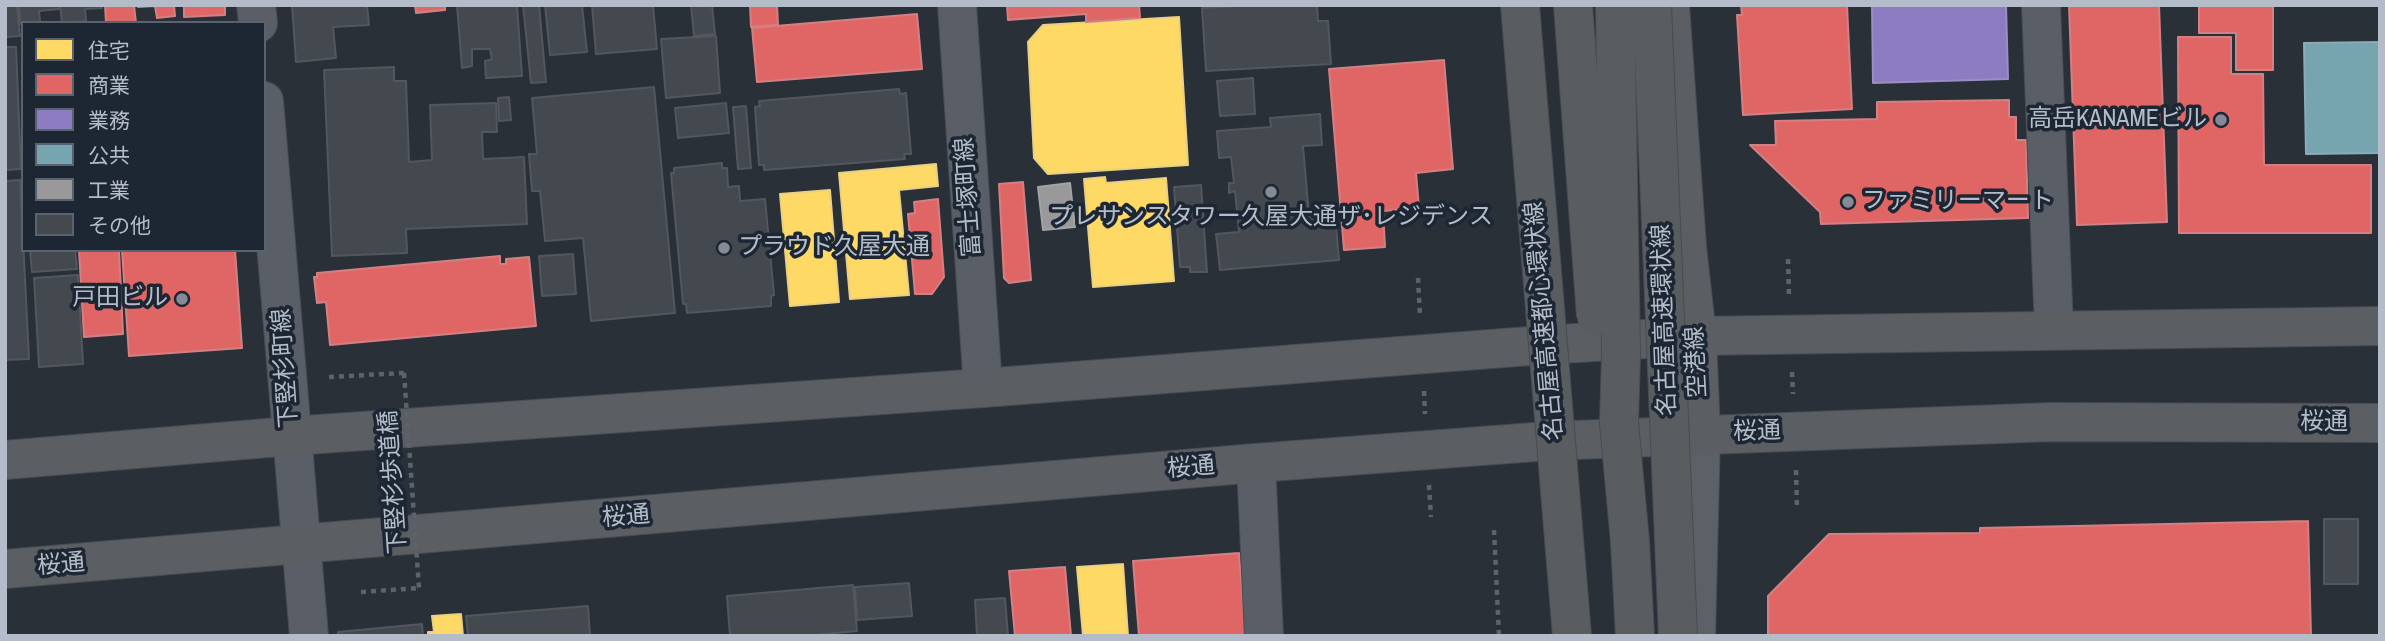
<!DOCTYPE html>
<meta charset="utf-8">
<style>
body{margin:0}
#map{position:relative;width:2385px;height:641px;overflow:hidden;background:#2a3038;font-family:"Archivo Narrow","Noto Sans JP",sans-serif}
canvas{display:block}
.frame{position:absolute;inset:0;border:7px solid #b4bcc9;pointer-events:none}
.legend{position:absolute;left:21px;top:21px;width:245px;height:231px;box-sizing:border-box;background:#1d2633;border:2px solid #59626f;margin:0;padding:9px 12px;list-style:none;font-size:21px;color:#b4bcc9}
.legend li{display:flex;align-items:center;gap:14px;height:35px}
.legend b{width:35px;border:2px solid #59626f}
</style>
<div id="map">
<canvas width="2385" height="641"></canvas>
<div class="frame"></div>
<ul class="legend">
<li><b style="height:19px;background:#ffd966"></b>住宅</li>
<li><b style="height:19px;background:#e06666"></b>商業</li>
<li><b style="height:19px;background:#8e7cc3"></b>業務</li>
<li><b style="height:19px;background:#76a5af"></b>公共</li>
<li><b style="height:19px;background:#999"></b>工業</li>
<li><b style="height:19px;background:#444950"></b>その他</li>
</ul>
</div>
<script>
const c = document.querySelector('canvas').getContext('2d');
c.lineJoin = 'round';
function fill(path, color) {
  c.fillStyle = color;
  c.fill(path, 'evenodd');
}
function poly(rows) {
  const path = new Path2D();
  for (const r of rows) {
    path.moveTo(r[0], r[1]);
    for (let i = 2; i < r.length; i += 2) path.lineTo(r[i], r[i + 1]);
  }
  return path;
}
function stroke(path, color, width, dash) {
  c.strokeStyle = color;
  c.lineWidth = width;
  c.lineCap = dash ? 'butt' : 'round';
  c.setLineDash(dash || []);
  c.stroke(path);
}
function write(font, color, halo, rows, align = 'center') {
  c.font = font + ' "Archivo Narrow","Noto Sans JP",sans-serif';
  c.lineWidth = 7;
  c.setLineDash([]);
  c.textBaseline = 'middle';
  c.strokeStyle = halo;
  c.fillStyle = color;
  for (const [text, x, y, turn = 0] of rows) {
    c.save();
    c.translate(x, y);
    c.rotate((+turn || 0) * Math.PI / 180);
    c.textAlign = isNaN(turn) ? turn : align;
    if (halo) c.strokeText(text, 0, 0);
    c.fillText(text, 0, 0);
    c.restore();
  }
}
const homes = poly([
 [1179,17,1188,165,1048,174,1034,158,1028,42,1043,25,1179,17],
 [936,164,938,186,899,190,909,295,850,299,839,173,936,164],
 [1105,177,1106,183,1166,178,1174,281,1093,287,1084,179,1105,177],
 [830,190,839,302,790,306,780,194,830,190],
 [1123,564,1128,636,1083,636,1077,567,1123,564],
 [461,614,463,636,428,636,428,632,434,632,432,616,461,614]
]);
const shops = poly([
 [105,5,134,5,136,23,106,23,105,5],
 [138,5,174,5,175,16,157,18,155,6,138,7,138,5],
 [184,5,225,5,225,15,184,17,184,5],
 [415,5,445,5,445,10,416,13,415,5],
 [750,5,777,5,778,25,751,27,750,5],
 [1007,5,1139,5,1140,18,1086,22,1086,14,1008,20,1007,5],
 [1741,5,1847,5,1852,109,1743,115,1737,15,1742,15,1741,5],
 [2069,5,2159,5,2167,222,2077,225,2069,5],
 [2199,5,2273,5,2273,70,2236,70,2236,33,2199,33,2199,5],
 [917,14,922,69,757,82,752,28,917,14],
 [2178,37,2231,37,2231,74,2263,74,2264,165,2371,165,2371,233,2179,233,2178,37],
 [1444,60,1453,169,1416,173,1419,208,1383,211,1385,247,1344,250,1329,69,1444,60],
 [2009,100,2009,117,2016,117,2016,140,2026,140,2028,218,1821,224,1820,212,1750,145,1776,145,1775,121,1877,119,1877,102,2009,100],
 [1023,182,1031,280,1009,283,1004,278,999,184,1023,182],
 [938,199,944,277,932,294,915,294,908,214,915,213,914,202,938,199],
 [79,250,119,250,123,334,84,337,79,250],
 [122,250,235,250,242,348,129,356,122,250],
 [500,256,500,264,506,264,506,259,529,257,536,326,330,345,326,302,317,303,314,277,317,277,317,273,500,256],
 [2308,521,2311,636,1768,636,1768,596,1829,534,1980,533,1980,528,2308,521],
 [1239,553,1246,636,1139,636,1133,561,1239,553],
 [1065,567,1071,636,1015,636,1009,571,1065,567]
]);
const offices = poly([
 [1872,5,2006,5,2008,79,1873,83,1872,5]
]);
const public = poly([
 [2380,42,2380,153,2306,154,2304,43,2380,42]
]);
const industry = poly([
 [1070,183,1075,227,1043,230,1038,187,1070,183]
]);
const building = poly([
 [5,5,17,5,20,36,5,37,5,5],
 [19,5,59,5,59,9,39,11,40,22,20,24,19,5],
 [60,5,102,5,102,8,85,9,86,21,62,23,60,5],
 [292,5,367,5,369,25,333,27,336,58,296,62,292,5],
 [457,5,517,5,522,76,486,78,485,61,492,59,490,49,472,49,472,66,462,68,457,5],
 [523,5,539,5,546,82,531,83,523,5],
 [545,5,582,5,587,52,550,55,545,5],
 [592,5,653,5,657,49,596,54,592,5],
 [691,5,712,5,715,34,694,36,691,5],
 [1255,5,1317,5,1318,21,1328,21,1331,64,1206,71,1202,8,1255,5],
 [716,36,720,93,666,98,661,39,716,36],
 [5,47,16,47,21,169,5,170,5,47],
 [394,67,394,81,406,81,409,162,432,160,430,105,496,103,497,132,482,132,483,159,524,157,527,224,406,229,407,253,332,256,324,70,394,67],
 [1253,78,1255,114,1220,116,1217,81,1253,78],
 [654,87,675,313,591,321,583,238,545,241,540,191,532,191,529,154,537,154,532,98,654,87],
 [899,89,900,94,906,93,911,154,904,154,905,159,764,170,764,165,759,165,755,107,760,106,759,101,899,89],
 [509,97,511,120,499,121,498,98,509,97],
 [726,103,729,133,678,138,675,108,726,103],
 [746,106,751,168,738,169,733,107,746,106],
 [1320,114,1322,145,1303,146,1309,216,1335,214,1339,260,1220,270,1216,234,1239,232,1235,191,1229,193,1229,183,1234,183,1231,157,1219,158,1217,131,1271,127,1270,118,1320,114],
 [722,163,722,168,727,168,728,187,739,186,740,201,765,199,774,295,771,296,771,306,687,313,686,304,683,304,671,173,674,173,674,168,722,163],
 [20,180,29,359,5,360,5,181,20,180],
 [1201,185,1207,272,1190,272,1190,267,1180,267,1174,187,1201,185],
 [30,250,75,250,77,269,32,272,30,250],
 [573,254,576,294,542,296,539,256,573,254],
 [78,275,83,364,39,367,34,278,78,275],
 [2324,519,2358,519,2358,584,2324,584,2324,519],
 [909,583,912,616,857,620,855,587,909,583],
 [853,585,857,631,804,636,730,636,727,596,853,585],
 [1005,598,1008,636,977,636,975,600,1005,598],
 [588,606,590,636,468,636,466,616,588,606],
 [422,624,423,636,338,636,338,632,422,624]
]);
const path = poly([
 [1788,259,1789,296],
 [1418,278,1420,316],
 [1792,372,1793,394],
 [329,377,404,373],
 [1424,391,1425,414],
 [1796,470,1797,508],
 [1429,485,1431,517],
 [1494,530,1499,636],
 [361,592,419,588]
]);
const minor = poly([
 [256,5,258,23],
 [957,5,983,388],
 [2041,5,2054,330],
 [264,101,309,636],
 [1256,463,1264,636]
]);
const primary = poly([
 [1696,636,1701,434]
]);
const trunk = poly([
 [1670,5,1687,247,1697,336,1701,434],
 [5,460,291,436,983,388,1543,345,1697,336,2380,326],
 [5,569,1256,463,1548,441,2052,422,2380,423]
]);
const motorway = poly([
 [1630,542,1635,636]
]);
const pathBridge = poly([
 [404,373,419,588]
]);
const motorwayBridge = poly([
 [1520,5,1572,636],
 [1573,5,1596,316],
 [1615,5,1621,354,1619,423,1630,542],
 [1652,5,1678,636]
]);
const markers = [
 [2221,120,7,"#848b96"],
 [1271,192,7,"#848b96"],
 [1848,202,7,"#848b96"],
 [724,248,7,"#848b96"],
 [182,299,7,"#848b96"]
];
const poiNames = [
 ["高岳KANAMEビル",2207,120],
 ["ファミリーマート",1862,202,"left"],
 ["プレサンスタワー久屋大通ザ･レジデンス",1271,218,"center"],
 ["プラウド久屋大通",738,248,"left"],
 ["戸田ビル",168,299]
];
const streetNames = [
 ["富士塚町線",969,197,-94],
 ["名古屋高速環状線",1665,320,-92],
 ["名古屋高速都心環状線",1545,321,-95],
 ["空港線",1697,362,-93],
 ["下竪杉町線",286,368,-94],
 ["桜通",2324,423],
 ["桜通",1757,432,-2],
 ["桜通",1191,468,-5],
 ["下竪杉歩道橋",394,482,-94],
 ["桜通",626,517,-5],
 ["桜通",61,565,-5]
];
fill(homes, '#ffd966');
stroke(homes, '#e8d084', 2);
fill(shops, '#e06666');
stroke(shops, '#d38084', 2);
fill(offices, '#8e7cc3');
stroke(offices, '#998fc5', 2);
fill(public, '#76a5af');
stroke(public, '#89acb7', 2);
fill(industry, '#999');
stroke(industry, '#a1a4a7', 2);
fill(building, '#444950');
stroke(building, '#52575f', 2);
stroke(minor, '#484c53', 40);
stroke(primary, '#484c55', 40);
stroke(trunk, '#474c53', 40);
stroke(motorway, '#474c53', 40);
stroke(path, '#5d636a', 4.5, [5, 5]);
stroke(minor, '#5a5e66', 38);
stroke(primary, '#5c6168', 38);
stroke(trunk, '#5b5f64', 38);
stroke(motorway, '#5a5d60', 38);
stroke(motorwayBridge, '#474c53', 40, []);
stroke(pathBridge, '#5d636a', 4.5, [5, 5]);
stroke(motorwayBridge, '#5a5d60', 38);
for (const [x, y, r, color] of markers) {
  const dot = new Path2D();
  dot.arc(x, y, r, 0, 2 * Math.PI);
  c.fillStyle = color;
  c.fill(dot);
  stroke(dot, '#1d2633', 2.5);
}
write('24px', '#b4bcc9', '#1d2633', poiNames, 'right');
write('24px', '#b4bcc9', '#1d2633', streetNames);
</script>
